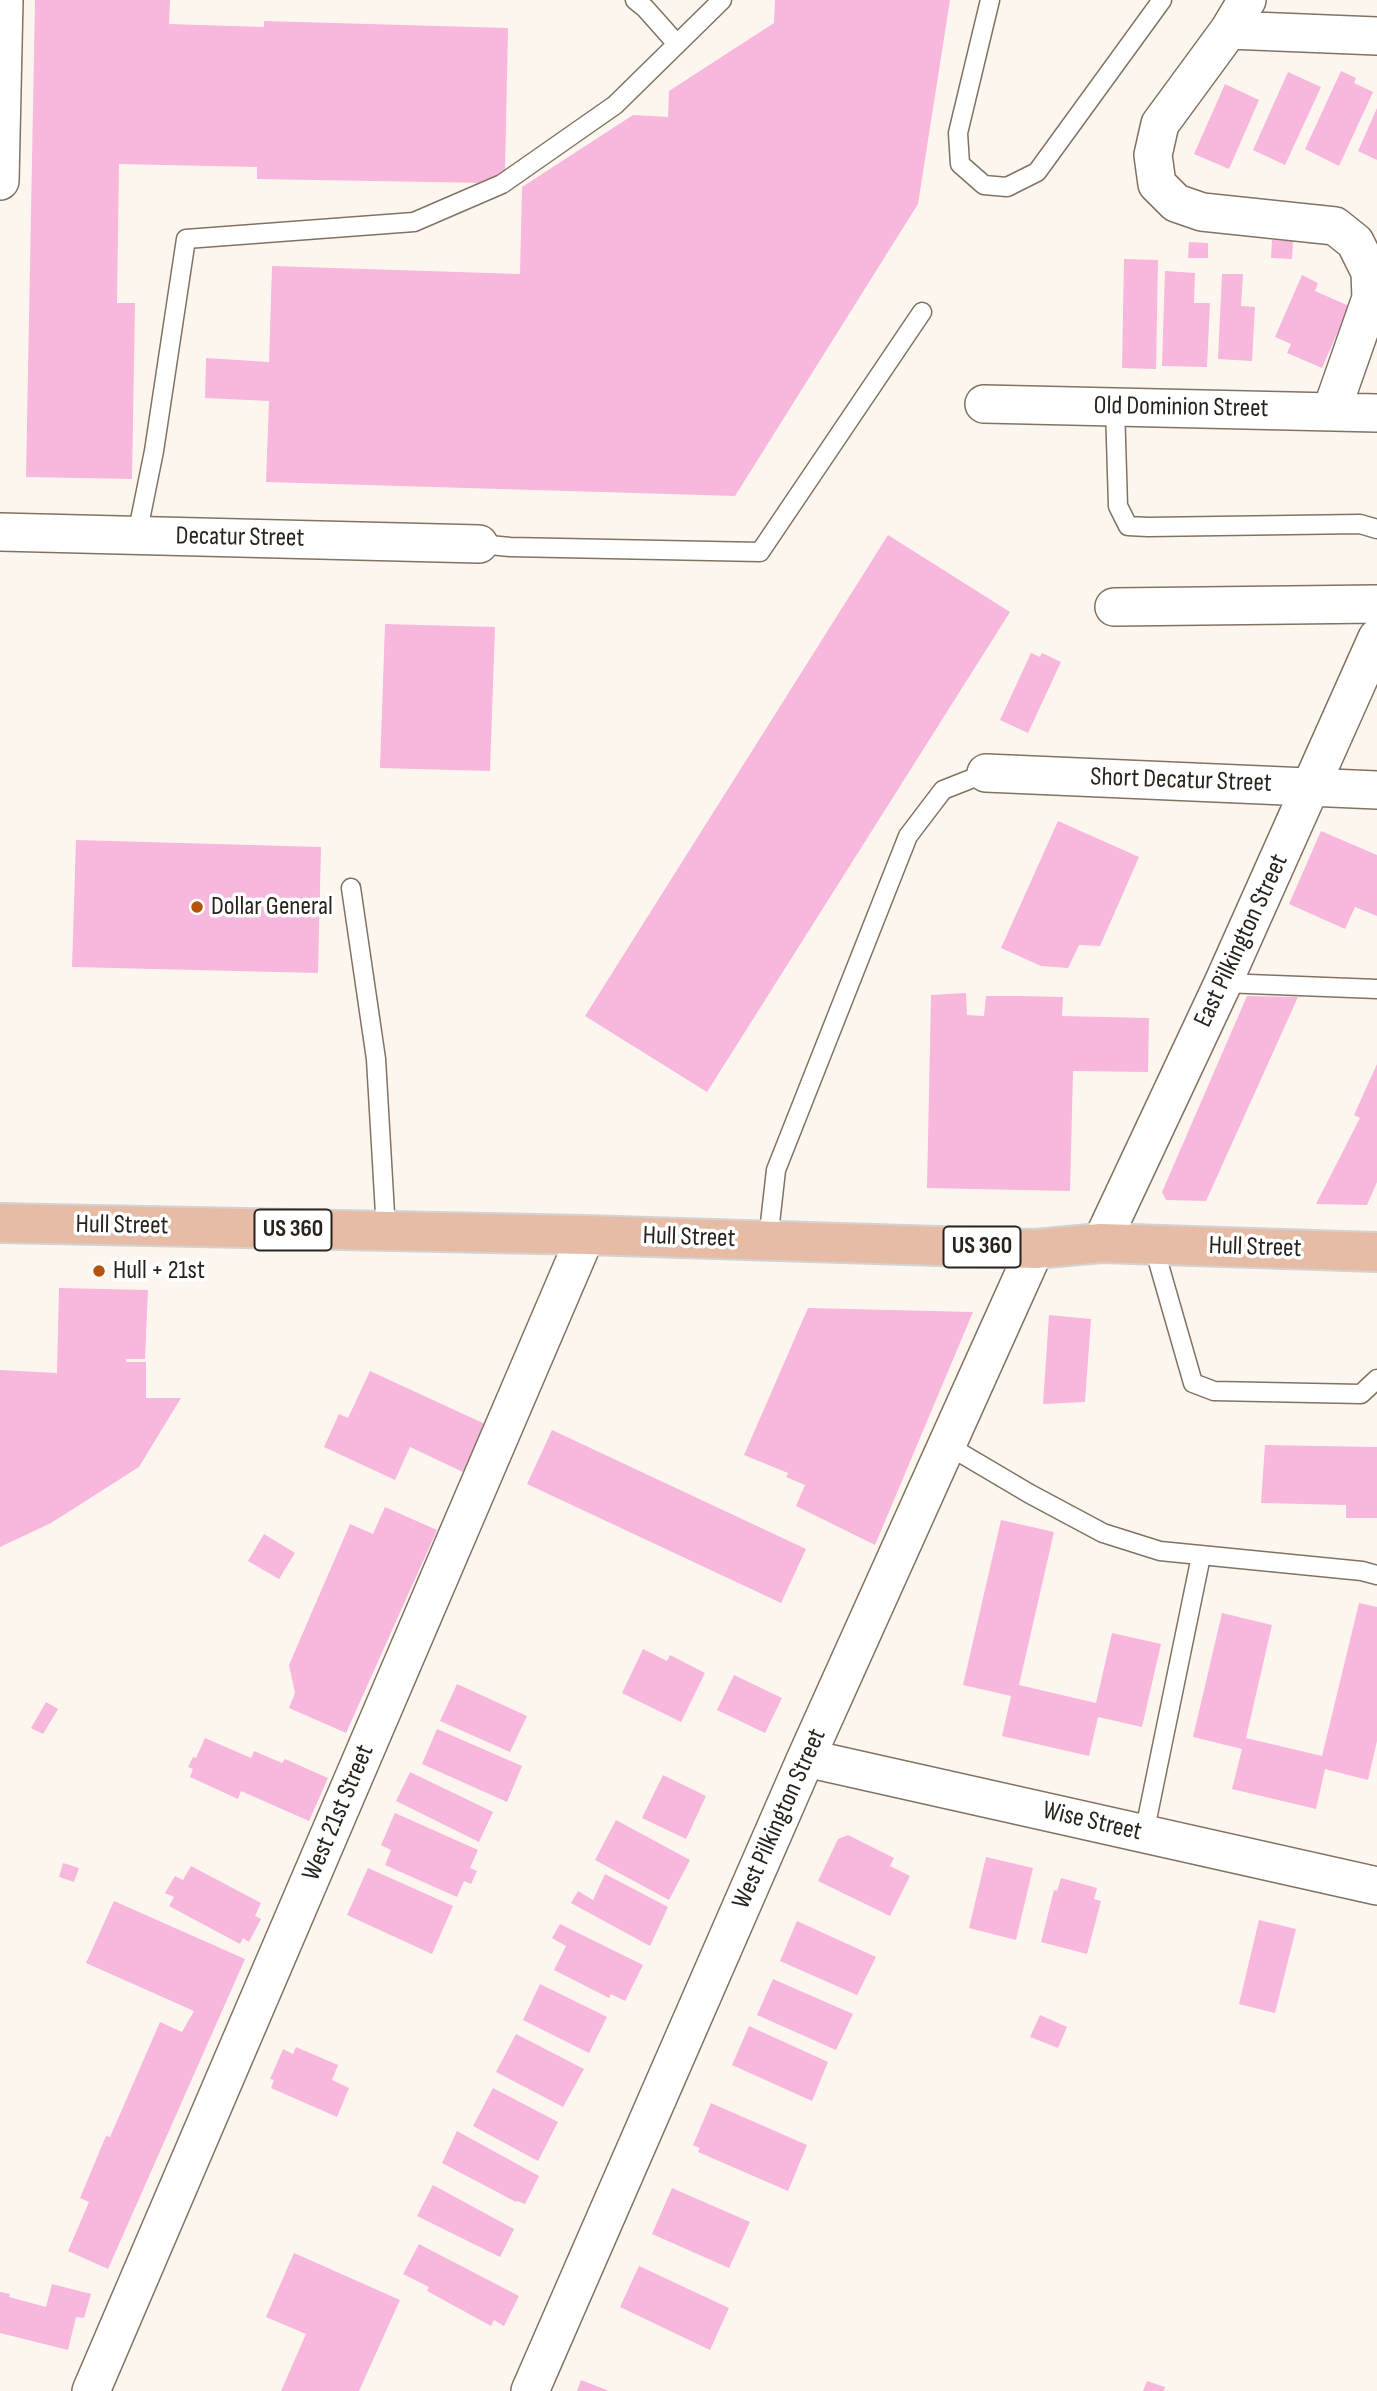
<!DOCTYPE html>
<style>
body{margin:0}
canvas{display:block;background:#fdf6ef}
</style>
<canvas width="1377" height="2391"></canvas>
<script>
const c = document.querySelector('canvas').getContext('2d');
c.lineJoin = 'round';
function fill(path, color) {
  c.fillStyle = color;
  c.fill(path, 'evenodd');
}
function poly(rows) {
  const path = new Path2D();
  for (const r of rows) {
    path.moveTo(r[0], r[1]);
    for (let i = 2; i < r.length; i += 2) path.lineTo(r[i], r[i + 1]);
  }
  return path;
}
function stroke(path, color, width, dash) {
  c.strokeStyle = color;
  c.lineWidth = width;
  c.lineCap = dash ? 'butt' : 'round';
  c.setLineDash(dash || []);
  c.stroke(path);
}
function write(font, color, halo, rows, align = 'center') {
  c.font = font + ' "Sofia Sans Condensed",sans-serif';
  c.lineWidth = 7;
  c.setLineDash([]);
  c.textBaseline = 'middle';
  c.strokeStyle = halo;
  c.fillStyle = color;
  for (const [text, x, y, turn = 0] of rows) {
    c.save();
    c.translate(x, y);
    c.rotate((+turn || 0) * Math.PI / 180);
    c.textAlign = isNaN(turn) ? turn : align;
    if (halo) c.strokeText(text, 0, 0);
    c.fillText(text, 0, 0);
    c.restore();
  }
}
const building = poly([
 [35,0,170,0,169,24,264,27,264,21,508,28,505,172,488,183,257,179,257,167,119,164,117,303,135,303,132,479,26,477],
 [775,0,950,0,918,204,735,496,266,482,269,401,205,398,206,358,269,362,272,266,520,274,522,187,633,115,668,117,669,91,774,23],
 [1341,71,1356,78,1354,83,1373,92,1339,166,1305,149],
 [1288,72,1321,87,1285,165,1253,150],
 [1225,84,1259,100,1229,169,1194,154],
 [1377,108,1377,160,1358,151],
 [1272,240,1293,241,1292,259,1271,258],
 [1189,242,1208,243,1208,258,1188,258],
 [1124,259,1158,260,1156,369,1122,368],
 [1165,271,1195,273,1194,303,1210,303,1207,367,1162,366],
 [1222,274,1243,274,1241,306,1255,307,1252,361,1218,359],
 [1302,275,1318,283,1315,291,1349,306,1322,368,1287,353,1291,344,1275,337],
 [888,535,1010,612,707,1092,585,1016],
 [385,624,495,627,490,771,380,768],
 [1031,653,1040,657,1042,653,1061,662,1028,733,1000,720],
 [1058,821,1139,857,1100,946,1079,945,1068,968,1041,966,1001,948],
 [1321,831,1377,855,1377,916,1355,907,1345,929,1289,904],
 [76,840,321,847,318,973,72,967],
 [966,993,967,1015,984,1016,986,996,1018,996,1063,997,1062,1016,1149,1018,1148,1072,1073,1071,1070,1191,927,1188,931,995],
 [1247,996,1298,997,1206,1201,1166,1200,1162,1192],
 [1377,1064,1377,1182,1367,1205,1316,1204,1360,1118,1354,1115],
 [59,1288,148,1290,145,1359,126,1359,126,1362,146,1362,146,1398,181,1398,139,1467,51,1523,0,1547,0,1370,57,1373],
 [808,1308,973,1312,875,1545,796,1506,805,1485,786,1477,788,1473,744,1455],
 [1049,1315,1091,1319,1085,1402,1043,1404],
 [370,1371,485,1424,463,1472,410,1447,395,1480,324,1447,339,1414,348,1418],
 [552,1430,806,1549,781,1603,527,1484],
 [1265,1445,1377,1447,1377,1518,1346,1518,1346,1505,1261,1503],
 [385,1507,437,1530,346,1733,289,1708,295,1693,289,1665,350,1524,373,1534],
 [1001,1520,1054,1532,1019,1685,1096,1703,1112,1633,1161,1644,1142,1727,1098,1717,1089,1756,1002,1736,1011,1696,963,1685],
 [264,1534,295,1553,279,1579,248,1561],
 [1359,1603,1377,1607,1377,1741,1368,1780,1325,1769,1316,1809,1232,1789,1242,1749,1193,1737,1222,1613,1272,1625,1246,1738,1322,1756],
 [643,1649,667,1661,670,1655,705,1673,681,1722,622,1693],
 [734,1675,782,1698,765,1733,717,1710],
 [457,1684,527,1716,510,1752,440,1721],
 [46,1702,58,1709,43,1734,31,1728],
 [437,1729,522,1766,507,1802,422,1764],
 [205,1738,251,1758,254,1751,282,1763,285,1759,328,1778,309,1821,241,1791,238,1799,190,1777,193,1769,188,1767,193,1757,196,1758],
 [410,1772,493,1812,479,1842,396,1801],
 [663,1775,706,1796,686,1839,642,1818],
 [395,1813,478,1850,470,1868,477,1871,471,1884,464,1881,457,1897,385,1865,391,1850,381,1845],
 [616,1820,690,1860,669,1900,595,1860],
 [848,1835,894,1858,890,1866,910,1876,890,1916,818,1881,838,1839],
 [986,1857,1033,1868,1016,1940,969,1928],
 [63,1863,79,1868,74,1882,59,1877],
 [191,1866,261,1903,255,1916,261,1919,249,1942,243,1938,240,1944,169,1906,174,1897,165,1893,175,1876,183,1880],
 [368,1868,453,1906,432,1954,347,1915],
 [605,1874,668,1907,650,1946,571,1903,578,1891,593,1900],
 [1061,1878,1097,1888,1094,1899,1101,1901,1087,1954,1041,1942,1054,1890,1057,1891],
 [114,1901,245,1959,108,2269,68,2251,89,2202,80,2198,106,2136,110,2137,160,2022,182,2032,194,2011,86,1963],
 [1259,1920,1296,1929,1275,2013,1239,2004],
 [797,1921,876,1957,857,1995,780,1961],
 [560,1924,643,1965,625,2001,611,1994,609,1998,554,1970,566,1946,552,1938],
 [773,1979,853,2014,836,2050,757,2015],
 [540,1984,607,2017,589,2053,523,2020],
 [1040,2015,1067,2027,1058,2048,1030,2037],
 [749,2026,828,2062,812,2101,732,2065],
 [516,2034,584,2069,563,2107,496,2072],
 [296,2047,338,2065,332,2080,349,2088,337,2117,271,2088,274,2080,270,2079,283,2049,293,2054],
 [493,2088,558,2122,538,2161,473,2126],
 [711,2103,807,2145,788,2191,698,2152,700,2148,693,2145],
 [457,2131,539,2176,525,2204,517,2201,516,2202,442,2163],
 [433,2185,514,2229,500,2257,417,2216],
 [672,2188,750,2222,729,2268,652,2234],
 [419,2244,519,2296,504,2326,494,2320,491,2326,427,2291,429,2287,403,2274],
 [294,2253,400,2300,359,2391,281,2391,306,2334,266,2317],
 [639,2266,729,2308,710,2350,620,2307],
 [52,2284,91,2294,84,2318,76,2317,68,2350,0,2333,0,2292,10,2294,9,2297,46,2307],
 [581,2380,609,2391,577,2391],
 [1147,2381,1165,2387,1164,2391,1143,2391]
]);
const service = poly([
 [635,0,645,8,677,44],
 [990,0,958,133,960,164,984,185,1007,187,1037,172,1162,0],
 [1115,407,1118,506,1128,526,1148,527,1360,524,1377,529],
 [137,535,154,451,186,239,414,222,502,184,615,105,722,0],
 [479,544,510,547,760,552,922,312],
 [351,888,376,1059,386,1231],
 [1223,983,1377,989],
 [768,1241,776,1170,908,836,943,790,986,773],
 [1153,1244,1193,1383,1214,1391,1361,1394,1377,1379],
 [947,1445,1030,1494,1103,1533,1160,1551,1362,1571,1377,1575],
 [1144,1834,1201,1556]
]);
const minor = poly([
 [1247,0,1229,30,1160,124,1153,155,1157,184,1176,203,1202,212,1335,226,1355,242,1370,272,1371,298,1331,412],
 [1229,30,1377,36],
 [0,181,4,0],
 [984,404,1377,413],
 [0,532,479,544],
 [1114,607,1377,604],
 [986,773,1377,790],
 [1101,1243,1223,983,1377,638],
 [806,1758,1377,1886],
 [91,2391,586,1235],
 [530,2391,806,1758,1035,1249]
]);
const primary = poly([
 [0,1223,586,1235,1035,1249,1101,1243,1377,1252]
]);
const markers = [
 [197,907,7,"#b3540a"],
 [99,1271,7,"#b3540a"]
];
const shields = [
 [293,1230,77],
 [982,1247,77]
];
const shieldNames = [
 ["US 360",293,1230],
 ["US 360",982,1247]
];
const streetNames = [
 ["Old Dominion Street",1181,408,1],
 ["Decatur Street",240,538,1],
 ["Short Decatur Street",1181,781,2],
 ["East Pilkington Street",1242,941,-65],
 ["Hull Street",122,1226,1],
 ["Hull Street",689,1238,2],
 ["Hull Street",1255,1248,2],
 ["West 21st Street",339,1813,-67],
 ["West Pilkington Street",780,1819,-66],
 ["Wise Street",1092,1822,13]
];
const poiNames = [
 ["Dollar General",211,907],
 ["Hull + 21st",113,1271]
];
fill(building, '#f8b7dd');
stroke(service, '#827262', 21);
stroke(minor, '#827262', 40);
stroke(primary, '#d4d3d2', 42);
stroke(service, '#fff', 18);
stroke(minor, '#fff', 37);
stroke(primary, '#e6bca6', 38);
for (const [x, y, r, color] of markers) {
  const dot = new Path2D();
  dot.arc(x, y, r, 0, 2 * Math.PI);
  c.fillStyle = color;
  c.fill(dot);
  stroke(dot, '#fff', 2.5);
}
for (const [x, y, w] of shields) {
  const box = new Path2D();
  box.roundRect(x - w / 2, y - 20.5, w, 41, 5);
  c.fillStyle = '#fff';
  c.fill(box);
  stroke(box, '#29231c', 2);
}
write('bold 24px', '#29231c', null, shieldNames);
write('26px', '#29231c', '#fff', streetNames);
write('26px', '#29231c', '#fff', poiNames, 'left');
</script>
